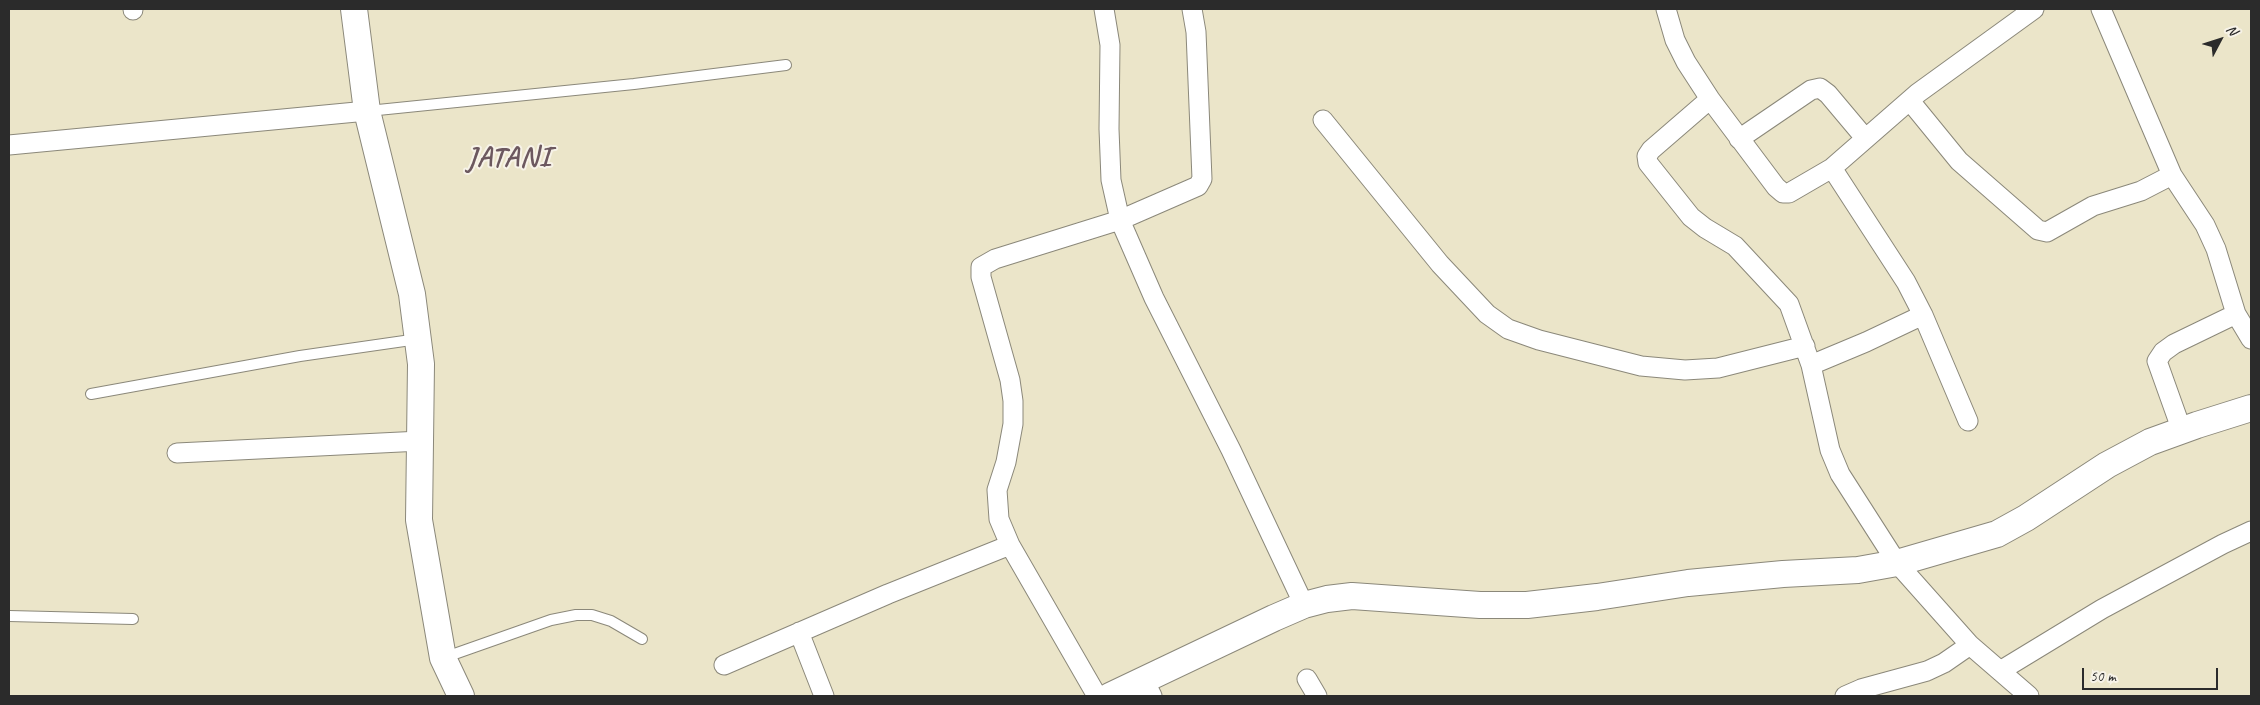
<!DOCTYPE html>
<style>
body{margin:0}
#map{position:relative;width:2260px;height:705px;overflow:hidden;background:#ebe5c9;font-family:Caveat,sans-serif}
canvas{display:block}
.frame{position:absolute;inset:0;border:10px solid #2b2b2b;pointer-events:none}
.north{position:absolute;left:2195px;top:15px;width:50px;height:50px;-webkit-text-stroke:4px #f7f3e8;paint-order:stroke;rotate:50deg;font-size:14px;font-weight:700;line-height:20px;text-align:center;color:#2b2b2b}
.north::after{content:'';display:block;margin:auto;width:18px;height:22px;background:#2b2b2b;clip-path:polygon(50% 0,100% 100%,50% 72%,0 100%)}
.scale{position:absolute;left:2082px;top:668px;width:136px;height:22px;box-sizing:border-box;border:2px solid #2b2b2b;border-top:0;padding-left:6px;font-size:15px;line-height:18px;white-space:nowrap;color:#2b2b2b;-webkit-text-stroke:4px #f7f3e8;paint-order:stroke}
</style>
<div id="map">
<canvas width="2260" height="705"></canvas>
<div class="frame"></div>
<div class="north">N</div>
<div class="scale">50 m</div>
</div>
<script>
const c = document.querySelector('canvas').getContext('2d');
c.lineJoin = 'round';
function poly(rows) {
  const path = new Path2D();
  for (const r of rows) {
    path.moveTo(r[0], r[1]);
    for (let i = 2; i < r.length; i += 2) path.lineTo(r[i], r[i + 1]);
  }
  return path;
}
function stroke(path, color, width, dash) {
  c.strokeStyle = color;
  c.lineWidth = width;
  c.lineCap = dash ? 'butt' : 'round';
  c.setLineDash(dash || []);
  c.stroke(path);
}
function write(font, color, halo, rows, align = 'center') {
  c.font = font + ' Caveat,sans-serif';
  c.lineWidth = 4;
  c.setLineDash([]);
  c.textBaseline = 'middle';
  c.strokeStyle = halo;
  c.fillStyle = color;
  for (const [text, x, y, turn = 0] of rows) {
    c.save();
    c.translate(x, y);
    c.rotate((+turn || 0) * Math.PI / 180);
    c.textAlign = isNaN(turn) ? turn : align;
    if (halo) c.strokeText(text, 0, 0);
    c.fillText(text, 0, 0);
    c.restore();
  }
}
const lane = poly([
 [368,111,634,84,786,65],
 [91,394,300,356,418,339],
 [9,616,133,619],
 [443,658,551,620,576,615,592,615,611,621,642,639]
]);
const street = poly([
 [133,9,133,10],
 [1104,9,1110,45,1109,129,1111,180,1120,220,1154,298,1231,450,1304,605],
 [1666,9,1675,40,1686,62,1710,99,1776,187,1783,193,1789,193,1832,168,1918,93,2034,9],
 [2101,9,2172,175,2205,225,2216,249,2236,314,2251,339],
 [1710,99,1651,150,1647,156,1648,163,1691,217,1705,228,1735,246,1789,304,1811,365,1830,450,1840,474,1897,563,1970,645,2029,696],
 [1910,101,1959,161,2038,230,2047,232,2093,206,2141,191,2172,175],
 [1323,120,1440,264,1487,314,1508,329,1539,340,1641,366,1685,370,1718,368,1805,346],
 [1739,139,1811,90,1820,88,1828,94,1865,138],
 [9,145,367,111],
 [1832,168,1906,282,1923,315,1968,421],
 [1811,365,1866,342,1923,315],
 [2182,431,2157,361,2163,352,2174,344,2236,314],
 [177,453,421,441],
 [799,632,824,696],
 [724,665,888,594,1010,545],
 [2000,671,2102,609,2223,544,2251,531],
 [1307,679,1317,696],
 [1144,680,1152,696],
 [1097,696,1010,545,999,519,997,490,1006,462,1013,424,1013,401,1010,380,981,277,981,267,995,259,1120,220,1198,186,1202,179,1196,32,1192,9],
 [1845,696,1861,689,1927,671,1944,663,1970,645]
]);
const secondary = poly([
 [354,9,367,111,412,294,421,364,419,520,443,658,461,696],
 [1110,696,1274,618,1304,605,1327,599,1352,596,1480,605,1527,605,1597,597,1688,583,1783,574,1858,570,1897,563,1997,534,2026,518,2107,465,2150,442,2197,425,2251,408]
]);
const districtNames = [
 ["JATANI",509,158]
];
stroke(lane, '#8b887a', 12);
stroke(street, '#8b887a', 21);
stroke(secondary, '#8b887a', 28);
stroke(lane, '#fff', 10);
stroke(street, '#fff', 19);
stroke(secondary, '#fff', 26);
c.letterSpacing = '1px';
write('bold 29px', '#6c585f', '#f7f3e8', districtNames);
c.letterSpacing = '0px';
</script>
